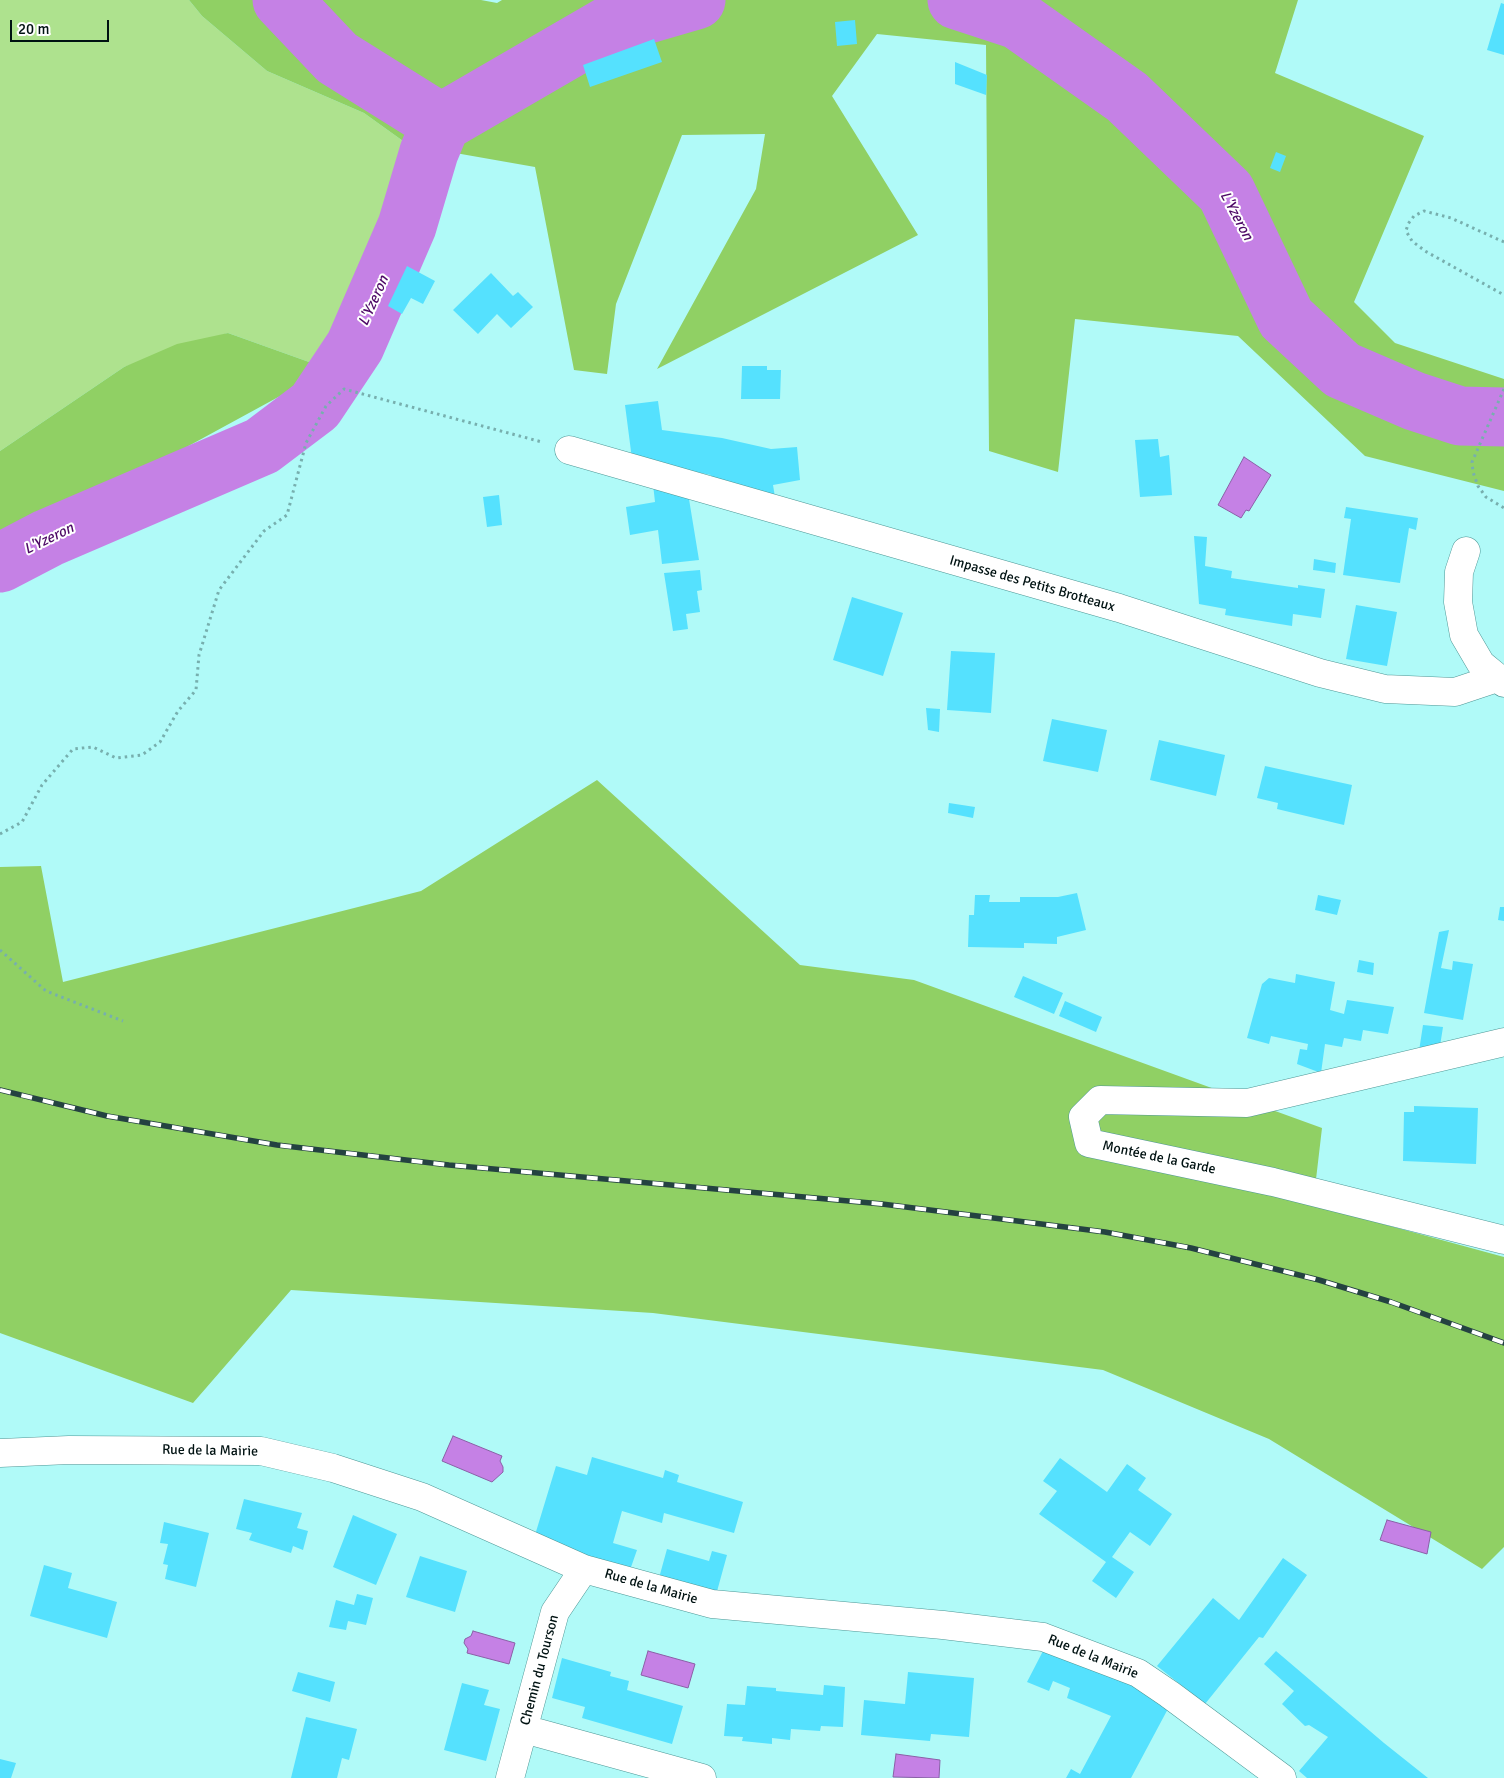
<!DOCTYPE html>
<meta charset="utf-8">
<style>
body{margin:0}
#map{position:relative;width:1504px;height:1778px;overflow:hidden;background:#b0faf8;font-family:Signika,sans-serif}
canvas{display:block}
.scale{position:absolute;left:10px;top:20px;width:99px;height:22px;box-sizing:border-box;border:2px solid #001212;border-top:0;padding-left:6px;font-size:15px;line-height:18px;white-space:nowrap;color:#001212;-webkit-text-stroke:4px #fff;paint-order:stroke}
</style>
<div id="map">
<canvas width="1504" height="1778"></canvas>
<div class="scale">20 m</div>
</div>
<script>
const c = document.querySelector('canvas').getContext('2d');
c.lineJoin = 'round';
function fill(path, color) {
  c.fillStyle = color;
  c.fill(path, 'evenodd');
}
function poly(rows) {
  const path = new Path2D();
  for (const r of rows) {
    path.moveTo(r[0], r[1]);
    for (let i = 2; i < r.length; i += 2) path.lineTo(r[i], r[i + 1]);
  }
  return path;
}
function stroke(path, color, width, dash) {
  c.strokeStyle = color;
  c.lineWidth = width;
  c.lineCap = dash ? 'butt' : 'round';
  c.setLineDash(dash || []);
  c.stroke(path);
}
function write(font, color, halo, rows, align = 'center') {
  c.font = font + ' Signika,sans-serif';
  c.lineWidth = 4;
  c.setLineDash([]);
  c.textBaseline = 'middle';
  c.strokeStyle = halo;
  c.fillStyle = color;
  for (const [text, x, y, turn = 0] of rows) {
    c.save();
    c.translate(x, y);
    c.rotate((+turn || 0) * Math.PI / 180);
    c.textAlign = isNaN(turn) ? turn : align;
    if (halo) c.strokeText(text, 0, 0);
    c.fillText(text, 0, 0);
    c.restore();
  }
}
const green = poly([
 [0,0,189,0,202,16,267,71,364,113,403,141,394,217,323,367,228,333,124,367,0,451]
]);
const forest = poly([
 [189,0,481,0,497,3,502,0,1298,0,1275,73,1424,136,1354,302,1395,343,1504,379,1504,491,1365,456,1238,336,1075,319,1058,472,989,451,986,45,877,34,832,96,918,235,657,369,756,189,765,134,682,135,616,304,607,374,574,370,535,167,444,151,403,141,364,113,267,71,202,16],
 [228,333,323,367,282,395,38,528,0,560,0,451,124,367,177,344],
 [597,780,800,965,914,980,1322,1128,1313,1205,1504,1257,1504,1547,1482,1569,1269,1439,1103,1370,653,1313,291,1290,193,1403,0,1333,0,867,41,866,63,982,421,891]
]);
const water = poly([
 [1244,457,1271,475,1249,511,1246,510,1241,518,1218,505,1244,457],
 [453,1436,502,1456,500,1461,503,1467,503,1472,492,1482,442,1461,453,1436],
 [1387,1520,1431,1532,1427,1554,1380,1540,1387,1520],
 [473,1631,515,1643,509,1664,467,1653,468,1649,464,1643,465,1639,471,1636,473,1631],
 [648,1651,695,1664,688,1688,641,1675,648,1651],
 [896,1754,940,1760,939,1778,893,1777,896,1754]
]);
const river = poly([
 [282,0,337,58,441,123],
 [957,0,1018,20,1127,97,1226,192,1286,318,1342,370,1414,401,1460,416,1504,417],
 [0,563,48,538,262,446,315,406,355,346,407,226,429,152,441,123,610,25,696,0]
]);
const building = poly([
 [1501,3,1504,4,1504,55,1487,50],
 [855,20,857,44,837,46,835,22],
 [654,39,662,62,590,87,583,65],
 [955,62,987,75,986,95,955,84],
 [1276,152,1286,156,1280,172,1270,168],
 [407,266,435,281,423,304,411,298,402,314,388,306],
 [491,273,513,296,518,292,533,307,511,328,497,314,478,334,453,310],
 [742,366,767,366,767,370,781,370,780,399,741,399],
 [658,401,662,430,722,438,771,449,797,447,800,480,773,485,776,503,713,484,711,475,632,459,625,405],
 [1158,439,1160,457,1169,455,1172,495,1140,497,1135,440],
 [653,484,688,493,699,560,662,564,658,530,630,535,626,507,655,502],
 [499,495,502,525,487,527,483,497],
 [1346,507,1418,518,1416,530,1409,528,1400,583,1343,575,1351,519,1344,518],
 [1194,536,1207,537,1205,566,1232,571,1231,578,1298,588,1298,585,1325,589,1321,618,1293,614,1292,626,1225,615,1226,609,1199,604],
 [1314,559,1336,563,1335,573,1313,570],
 [700,570,702,590,697,591,700,612,686,614,688,629,673,631,664,573],
 [852,597,903,613,883,676,833,660],
 [1356,605,1397,612,1387,666,1346,659],
 [951,651,995,653,991,713,947,710],
 [926,708,940,709,939,732,928,730],
 [1052,719,1107,730,1098,772,1043,761],
 [1159,740,1225,755,1216,796,1150,780],
 [1265,766,1352,785,1344,825,1277,809,1278,803,1257,798],
 [949,803,975,807,973,818,948,813],
 [1077,893,1086,930,1057,937,1057,944,1024,943,1024,948,968,947,969,915,974,915,975,895,990,895,989,902,1020,902,1020,897,1058,897],
 [1318,895,1341,900,1337,915,1315,910],
 [1500,907,1504,907,1504,921,1498,920],
 [1449,930,1441,968,1452,970,1453,961,1473,964,1463,1020,1424,1013,1439,932],
 [1359,960,1374,963,1373,975,1357,972],
 [1296,974,1335,982,1330,1010,1344,1014,1347,1000,1394,1007,1388,1034,1363,1030,1361,1041,1344,1038,1342,1047,1325,1044,1321,1073,1297,1064,1300,1049,1307,1050,1308,1044,1271,1036,1269,1044,1247,1038,1262,984,1269,978,1295,983],
 [1023,976,1063,993,1054,1014,1014,997],
 [1065,1001,1102,1017,1096,1032,1059,1016],
 [1423,1025,1443,1027,1440,1046,1419,1051],
 [1414,1106,1478,1108,1476,1164,1403,1161,1404,1112,1414,1112],
 [592,1457,663,1478,665,1470,679,1475,677,1482,743,1502,734,1533,664,1513,662,1523,622,1511,613,1543,637,1550,630,1570,582,1554,535,1535,556,1466,587,1475],
 [1060,1458,1107,1492,1127,1464,1146,1478,1138,1490,1172,1514,1150,1546,1130,1532,1112,1557,1134,1572,1116,1598,1092,1581,1106,1562,1039,1514,1057,1491,1043,1481],
 [244,1499,302,1513,297,1528,308,1531,303,1550,293,1546,291,1553,249,1540,252,1533,236,1529],
 [353,1515,397,1534,376,1585,333,1567],
 [164,1522,209,1533,196,1587,165,1579,168,1565,163,1564,168,1544,160,1543],
 [667,1549,709,1561,712,1551,727,1555,716,1595,659,1578],
 [420,1556,467,1571,455,1612,406,1597],
 [1283,1558,1307,1575,1263,1638,1259,1637,1205,1704,1157,1666,1213,1598,1239,1620],
 [44,1565,72,1573,68,1588,117,1602,107,1638,30,1616],
 [357,1594,373,1598,366,1625,348,1621,346,1630,329,1627,336,1600,354,1605],
 [1043,1651,1129,1684,1170,1705,1131,1778,1066,1778,1071,1769,1080,1774,1111,1716,1067,1698,1070,1688,1053,1681,1049,1691,1027,1682],
 [1276,1651,1384,1743,1428,1778,1307,1778,1299,1771,1328,1737,1309,1725,1305,1726,1282,1704,1294,1691,1264,1664],
 [562,1658,611,1672,610,1676,629,1681,627,1690,683,1706,672,1744,582,1718,585,1707,552,1698],
 [298,1672,335,1682,330,1702,292,1691],
 [908,1672,974,1678,969,1737,931,1734,930,1741,861,1735,864,1700,905,1704],
 [462,1683,489,1690,484,1705,500,1709,486,1761,444,1750],
 [824,1685,845,1687,843,1727,821,1726,820,1731,791,1729,790,1740,772,1738,772,1744,742,1741,743,1737,724,1736,727,1704,745,1705,747,1686,776,1688,776,1691,823,1695],
 [306,1717,357,1729,349,1760,342,1758,337,1778,291,1778],
 [0,1759,16,1763,11,1778,0,1778]
]);
const path = poly([
 [1504,242,1451,218,1424,211,1414,216,1408,224,1406,231,1412,241,1425,251,1504,295],
 [1504,389,1472,462,1473,472,1478,486,1486,497,1504,508],
 [0,834,22,822,42,785,73,749,93,747,116,758,142,755,160,742,178,711,196,690,199,655,219,590,264,531,287,515,306,443,326,406,344,389,542,442],
 [0,950,46,991,123,1021]
]);
const minor = poly([
 [569,450,1119,608,1320,673,1385,689,1455,692,1497,678],
 [1466,551,1459,572,1458,602,1464,635,1481,664,1504,683],
 [1504,1042,1247,1103,1100,1100,1083,1117,1089,1143,1273,1182,1504,1240],
 [0,1453,69,1450,261,1451,333,1468,422,1497,584,1569,712,1604,943,1625,1043,1637,1138,1673,1169,1694,1282,1778],
 [524,1729,702,1778],
 [510,1778,555,1612,584,1569]
]);
const rail = poly([
 [0,1090,107,1116,277,1145,449,1165,882,1204,1105,1232,1191,1248,1319,1280,1391,1302,1504,1343]
]);
const streetNames = [
 ["Impasse des Petits Brotteaux",1032,584,16],
 ["Montée de la Garde",1159,1158,12],
 ["Rue de la Mairie",210,1451,1],
 ["Rue de la Mairie",651,1587,16],
 ["Rue de la Mairie",1093,1657,22],
 ["Chemin du Tourson",540,1670,-75]
];
const waterNames = [
 ["L'Yzeron",1236,216,62],
 ["L'Yzeron",374,301,-66],
 ["L'Yzeron",49,539,-26]
];
fill(green, '#aee28e');
fill(forest, '#90d064');
fill(water, '#c581e5');
stroke(water, '#8a60a6', 1);
stroke(river, '#c581e5', 59);
fill(building, '#55e1fe');
stroke(minor, '#4e9796', 29);
stroke(path, '#77afae', 3, [2.5, 4]);
stroke(minor, '#fff', 28);
stroke(rail, '#244241', 5.5);
stroke(rail, '#fff', 4, [11]);
write('14px', '#001212', '#fff', streetNames);
write('italic 15px', '#4d0966', '#fff', waterNames);
</script>
